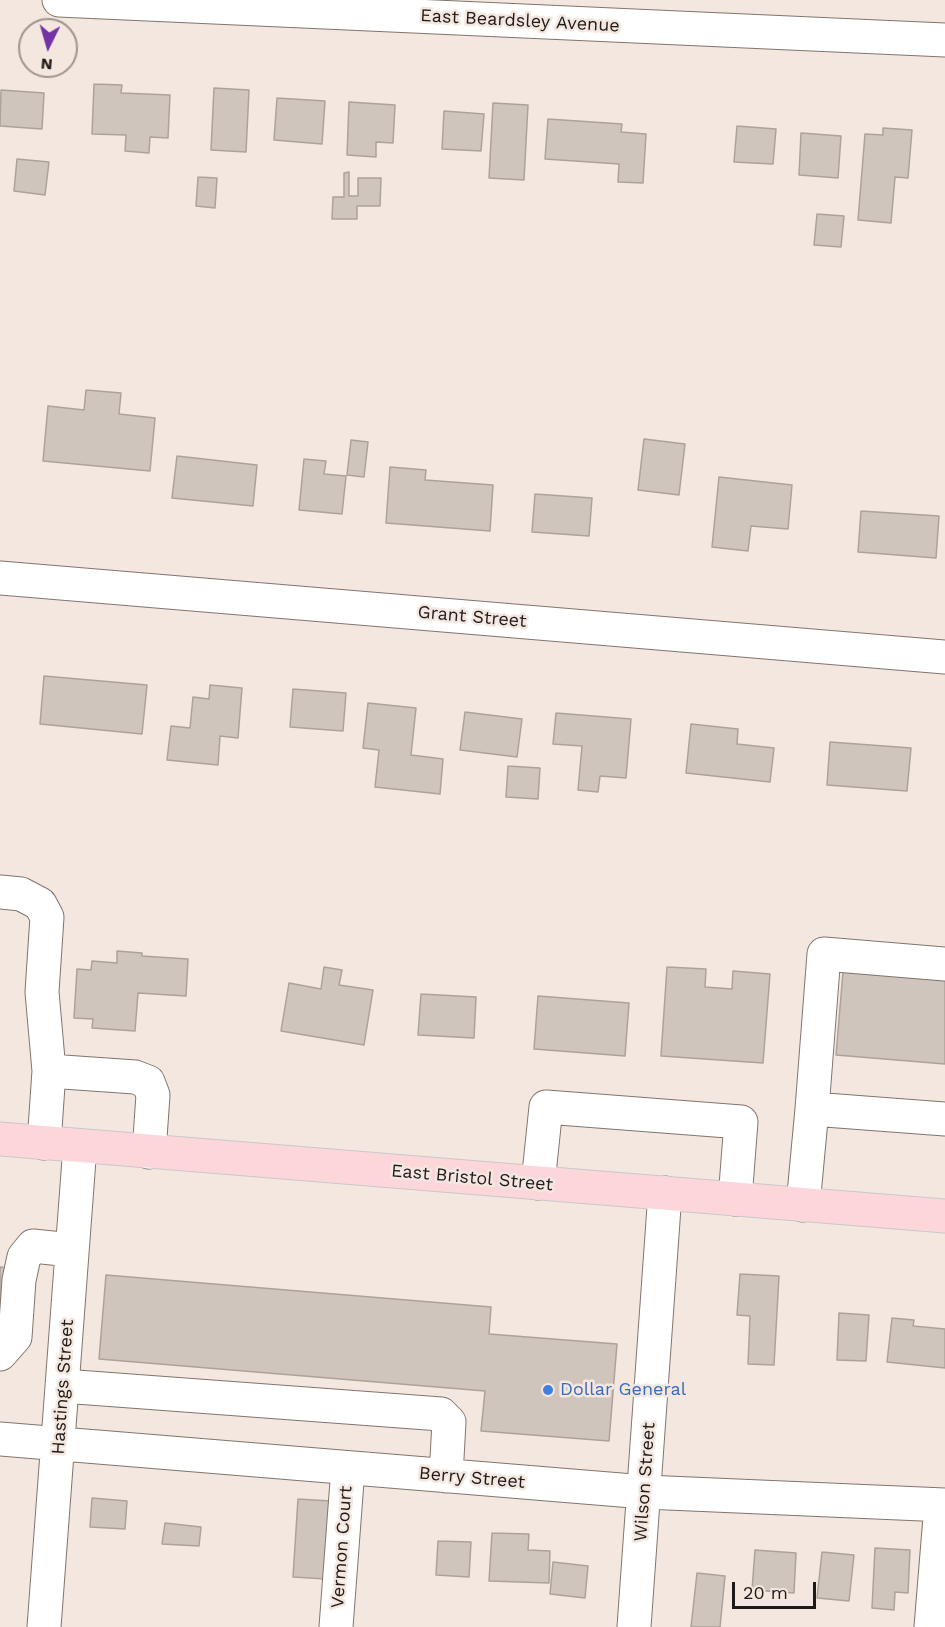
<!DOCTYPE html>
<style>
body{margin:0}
#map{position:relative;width:945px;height:1627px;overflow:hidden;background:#f3e7e0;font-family:"Work Sans",sans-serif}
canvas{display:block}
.north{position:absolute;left:18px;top:18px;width:60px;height:60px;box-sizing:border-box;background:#f3e7e0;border:2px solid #9e9590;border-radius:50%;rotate:185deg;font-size:16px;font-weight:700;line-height:24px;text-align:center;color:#1f1a18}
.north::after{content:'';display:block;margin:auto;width:21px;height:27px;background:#7332a6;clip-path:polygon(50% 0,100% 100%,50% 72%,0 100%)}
.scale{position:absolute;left:732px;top:1582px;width:84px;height:27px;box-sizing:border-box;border:3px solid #1f1a18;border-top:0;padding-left:8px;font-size:18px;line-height:21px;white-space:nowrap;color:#1f1a18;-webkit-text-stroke:4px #f3e7e0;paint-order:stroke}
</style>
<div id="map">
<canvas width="945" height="1627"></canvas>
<div class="north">N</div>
<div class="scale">20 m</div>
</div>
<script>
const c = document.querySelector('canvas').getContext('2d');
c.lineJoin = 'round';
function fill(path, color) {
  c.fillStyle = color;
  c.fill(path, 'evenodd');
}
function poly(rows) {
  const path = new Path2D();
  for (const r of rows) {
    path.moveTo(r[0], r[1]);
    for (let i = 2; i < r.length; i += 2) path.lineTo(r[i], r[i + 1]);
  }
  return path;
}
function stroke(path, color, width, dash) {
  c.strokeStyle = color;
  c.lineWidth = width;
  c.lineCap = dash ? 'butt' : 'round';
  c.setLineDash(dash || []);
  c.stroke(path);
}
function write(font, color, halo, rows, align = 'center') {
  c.font = font + ' "Work Sans",sans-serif';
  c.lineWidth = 5;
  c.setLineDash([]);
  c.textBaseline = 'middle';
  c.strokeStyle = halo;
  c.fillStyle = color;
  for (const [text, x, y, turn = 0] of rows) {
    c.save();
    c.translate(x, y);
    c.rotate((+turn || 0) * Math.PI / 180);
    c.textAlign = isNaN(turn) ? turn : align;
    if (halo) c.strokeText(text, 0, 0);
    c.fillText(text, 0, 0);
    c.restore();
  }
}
const building = poly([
 [94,84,122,85,121,93,170,95,168,138,150,137,149,153,125,151,126,135,92,134,94,84],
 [214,88,249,90,246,152,211,150,214,88],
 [1,90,44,93,42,129,0,126,1,90],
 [277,98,325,101,322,144,274,140,277,98],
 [349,102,395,105,393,143,376,142,376,157,347,155,349,102],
 [493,103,528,105,524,180,489,178,493,103],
 [444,111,484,114,481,151,442,149,444,111],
 [548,119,622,124,621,132,646,134,643,183,618,182,619,164,545,159,548,119],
 [737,126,776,129,773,164,734,162,737,126],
 [883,128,912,130,908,178,895,177,891,223,858,220,865,134,883,135,883,128],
 [801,133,841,136,838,178,799,175,801,133],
 [17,159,49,162,45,195,14,191,17,159],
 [349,172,349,196,358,196,358,178,381,178,380,206,357,206,357,219,332,219,333,197,344,197,344,173,349,172],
 [198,177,217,178,215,208,196,206,198,177],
 [817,214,844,216,841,247,814,245,817,214],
 [86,390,121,393,119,414,155,418,150,471,43,461,48,406,84,410,86,390],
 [644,439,685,444,679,495,638,490,644,439],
 [351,440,368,442,364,477,347,475,351,440],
 [177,456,257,465,253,506,172,498,177,456],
 [304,459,326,461,324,474,346,476,342,514,299,510,304,459],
 [390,467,426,470,425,480,493,485,490,531,386,523,390,467],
 [719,477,792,485,788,529,751,526,748,551,712,547,719,477],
 [535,494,592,498,589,536,532,532,535,494],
 [861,511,939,516,936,558,858,552,861,511],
 [44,676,147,685,142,734,40,724,44,676],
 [210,685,242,688,238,738,220,736,218,765,167,760,171,726,190,728,193,697,209,699,210,685],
 [293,689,346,693,343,731,290,727,293,689],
 [368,703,416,708,411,755,443,759,440,794,375,787,379,750,363,748,368,703],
 [465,712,522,719,517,757,460,750,465,712],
 [556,713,631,719,626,778,600,776,598,792,578,790,582,746,553,744,556,713],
 [691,724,738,729,737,744,774,748,770,782,686,773,691,724],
 [830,742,911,748,907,791,827,785,830,742],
 [508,766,540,768,538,799,506,797,508,766],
 [117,951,142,953,142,956,188,959,186,996,138,993,135,1031,92,1028,93,1019,74,1018,77,969,91,970,92,961,117,963,117,951],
 [324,967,342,970,339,985,373,990,364,1045,281,1031,289,983,321,989,324,967],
 [667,967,706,969,705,987,732,989,733,971,770,974,763,1063,661,1056,667,967],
 [843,972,945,980,945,1064,836,1055,843,972],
 [421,994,476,997,474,1038,418,1035,421,994],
 [538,996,629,1003,625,1056,534,1049,538,996],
 [0,1267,6,1268,3,1308,0,1308,0,1267],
 [740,1274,779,1276,774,1365,748,1364,750,1316,737,1315,740,1274],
 [106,1275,491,1307,489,1334,617,1344,609,1441,481,1431,485,1391,99,1359,106,1275],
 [839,1313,869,1315,866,1361,837,1360,839,1313],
 [892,1318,914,1320,913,1326,945,1329,945,1368,887,1362,892,1318],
 [92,1498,127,1501,125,1529,90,1527,92,1498],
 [298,1499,331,1501,326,1579,293,1577,298,1499],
 [165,1523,201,1527,199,1546,162,1544,165,1523],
 [492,1533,529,1534,528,1550,550,1551,549,1583,489,1581,492,1533],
 [438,1541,471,1542,469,1577,436,1575,438,1541],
 [875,1548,910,1550,908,1593,895,1592,894,1610,872,1608,875,1548],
 [755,1550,796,1553,794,1593,752,1590,755,1550],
 [822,1552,854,1555,849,1601,817,1598,822,1552],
 [553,1562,588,1566,585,1598,550,1594,553,1562],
 [697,1573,725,1576,720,1627,691,1627,697,1573]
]);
const minor = poly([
 [59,0,945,40],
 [0,578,945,657],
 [0,892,21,894,40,904,47,917,42,992,49,1071,44,1143],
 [49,1071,135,1077,148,1082,153,1095,149,1152],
 [812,1109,824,954,945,964],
 [538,1183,546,1107,741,1122,735,1199],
 [803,1205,812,1109,945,1119],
 [0,1354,15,1337,19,1280,24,1257,33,1246,71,1250],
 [63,1386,441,1414,449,1422,446,1476],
 [0,1439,645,1492,945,1505],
 [44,1627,80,1146],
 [336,1627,348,1468],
 [634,1627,665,1193],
 [931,1627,941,1505]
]);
const major = poly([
 [0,1139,945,1216]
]);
const markers = [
 [548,1390,6,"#3f7fe0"]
];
const streetNames = [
 ["East Beardsley Avenue",520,21,3],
 ["Grant Street",472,617,5],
 ["East Bristol Street",472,1178,5],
 ["Hastings Street",63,1387,-86],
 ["Berry Street",472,1478,5],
 ["Wilson Street",645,1482,-86],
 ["Vermon Court",342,1547,-86]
];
const shopNames = [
 ["Dollar General",560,1390]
];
fill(building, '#d0c5bd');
stroke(building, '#ada29b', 1.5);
stroke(minor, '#80756e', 35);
stroke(major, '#c9c8c8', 35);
stroke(minor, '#fff', 33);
stroke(major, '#fdd6da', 33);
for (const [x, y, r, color] of markers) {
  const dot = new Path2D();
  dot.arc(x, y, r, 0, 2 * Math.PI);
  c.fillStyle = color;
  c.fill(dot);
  stroke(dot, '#f3e7e0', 2);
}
write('18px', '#1f1a18', '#f3e7e0', streetNames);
write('18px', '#366cbe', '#f3e7e0', shopNames, 'left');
</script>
